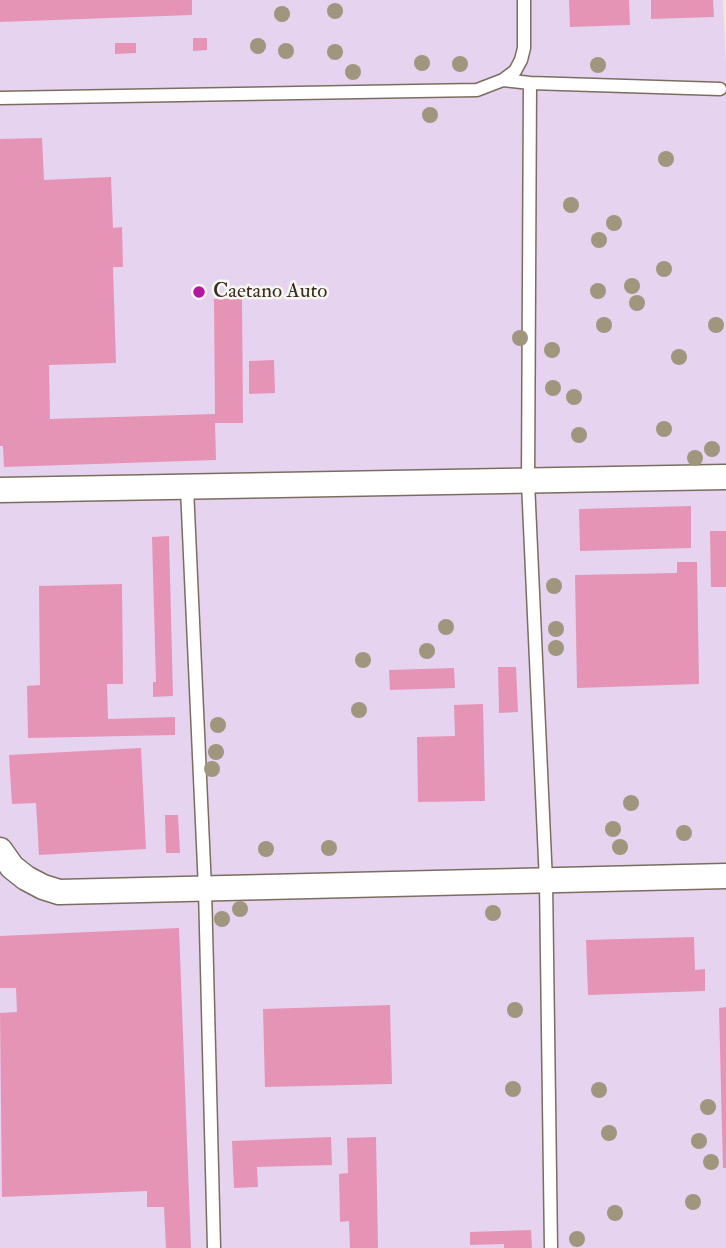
<!DOCTYPE html>
<style>
body{margin:0}
canvas{display:block;background:#f4e9d9}
</style>
<canvas width="726" height="1248"></canvas>
<script>
const c = document.querySelector('canvas').getContext('2d');
c.lineJoin = 'round';
function fill(path, color) {
  c.fillStyle = color;
  c.fill(path, 'evenodd');
}
function poly(rows) {
  const path = new Path2D();
  for (const r of rows) {
    path.moveTo(r[0], r[1]);
    for (let i = 2; i < r.length; i += 2) path.lineTo(r[i], r[i + 1]);
  }
  return path;
}
function stroke(path, color, width, dash) {
  c.strokeStyle = color;
  c.lineWidth = width;
  c.lineCap = dash ? 'butt' : 'round';
  c.setLineDash(dash || []);
  c.stroke(path);
}
function write(font, color, halo, rows, align = 'center') {
  c.font = font + ' "IM FELL Double Pica",serif';
  c.lineWidth = 5;
  c.setLineDash([]);
  c.textBaseline = 'middle';
  c.strokeStyle = halo;
  c.fillStyle = color;
  for (const [text, x, y, turn = 0] of rows) {
    c.save();
    c.translate(x, y);
    c.rotate((+turn || 0) * Math.PI / 180);
    c.textAlign = isNaN(turn) ? turn : align;
    if (halo) c.strokeText(text, 0, 0);
    c.fillText(text, 0, 0);
    c.restore();
  }
}
const built = poly([
 [0,0,723,0,726,65,726,1248,0,1248]
]);
const building = poly([
 [0,0,192,0,192,15,0,22],
 [569,0,629,0,630,25,570,27],
 [651,0,713,0,714,17,651,19],
 [193,38,207,38,207,50,193,51],
 [115,43,136,43,136,53,115,54],
 [42,138,44,180,111,177,113,228,122,227,123,267,113,267,116,363,49,365,50,419,215,414,214,299,242,298,243,423,215,423,216,460,4,467,3,446,0,446,0,139],
 [274,360,275,393,249,394,249,361],
 [691,506,691,548,580,551,579,509],
 [710,531,726,531,726,587,711,587],
 [169,536,173,696,153,697,153,682,156,682,152,537],
 [677,562,697,562,699,684,577,688,575,575,677,573],
 [122,584,123,684,107,684,108,719,175,717,175,735,28,738,27,686,40,685,39,586],
 [498,667,516,667,518,712,499,713],
 [454,668,455,688,390,690,389,670],
 [483,704,485,801,418,802,417,737,455,736,454,705],
 [141,748,146,849,39,855,36,803,12,804,9,755],
 [165,815,178,815,180,853,166,853],
 [179,928,191,1248,166,1248,164,1207,147,1207,147,1191,2,1197,0,1013,17,1012,16,988,0,988,0,936],
 [694,937,695,970,705,969,705,991,588,995,586,940],
 [390,1005,392,1084,265,1087,263,1009],
 [726,1007,726,1168,723,1168,719,1008],
 [331,1137,332,1165,257,1167,258,1187,234,1188,232,1141],
 [376,1137,378,1248,350,1248,349,1221,340,1222,339,1174,348,1173,347,1138],
 [531,1230,532,1248,504,1248,504,1244,470,1245,470,1232]
]);
const lane = poly([
 [503,80,530,83,720,89],
 [530,83,528,482,546,882,551,1248],
 [0,98,477,90,503,80,515,71,521,60,524,48,524,0],
 [187,488,205,889,214,1248]
]);
const street = poly([
 [0,490,726,477],
 [0,850,12,867,26,878,43,887,59,892,726,876]
]);
const trees = [
 [335,11],
 [282,14],
 [258,46],
 [286,51],
 [335,52],
 [422,63],
 [460,64],
 [598,65],
 [353,72],
 [430,115],
 [666,159],
 [571,205],
 [614,223],
 [599,240],
 [664,269],
 [632,286],
 [598,291],
 [637,303],
 [604,325],
 [716,325],
 [520,338],
 [552,350],
 [679,357],
 [553,388],
 [574,397],
 [664,429],
 [579,435],
 [712,449],
 [695,458],
 [554,586],
 [446,627],
 [556,629],
 [556,648],
 [427,651],
 [363,660],
 [359,710],
 [218,725],
 [216,752],
 [212,769],
 [631,803],
 [613,829],
 [684,833],
 [620,847],
 [329,848],
 [266,849],
 [240,909],
 [493,913],
 [222,919],
 [515,1010],
 [513,1089],
 [599,1090],
 [708,1107],
 [609,1133],
 [699,1141],
 [711,1162],
 [693,1202],
 [615,1213],
 [577,1239]
];
const markers = [
 [199,292,7,"#b5179e"]
];
const poiNames = [
 ["Caetano Auto",213,292]
];
fill(built, '#e5d3f0');
fill(building, '#e694b6');
stroke(lane, '#7c6d5f', 15);
stroke(street, '#7c6d5f', 27);
stroke(lane, '#fff', 12);
stroke(street, '#fff', 24);
c.fillStyle = '#9f967d';
for (const [x, y] of trees) {
  c.beginPath();
  c.arc(x, y, 8, 0, 2 * Math.PI);
  c.fill();
}
for (const [x, y, r, color] of markers) {
  const dot = new Path2D();
  dot.arc(x, y, r, 0, 2 * Math.PI);
  c.fillStyle = color;
  c.fill(dot);
  stroke(dot, '#f6f6f2', 2.5);
}
write('21px', '#3b2a1e', '#f6f6f2', poiNames, 'left');
</script>
